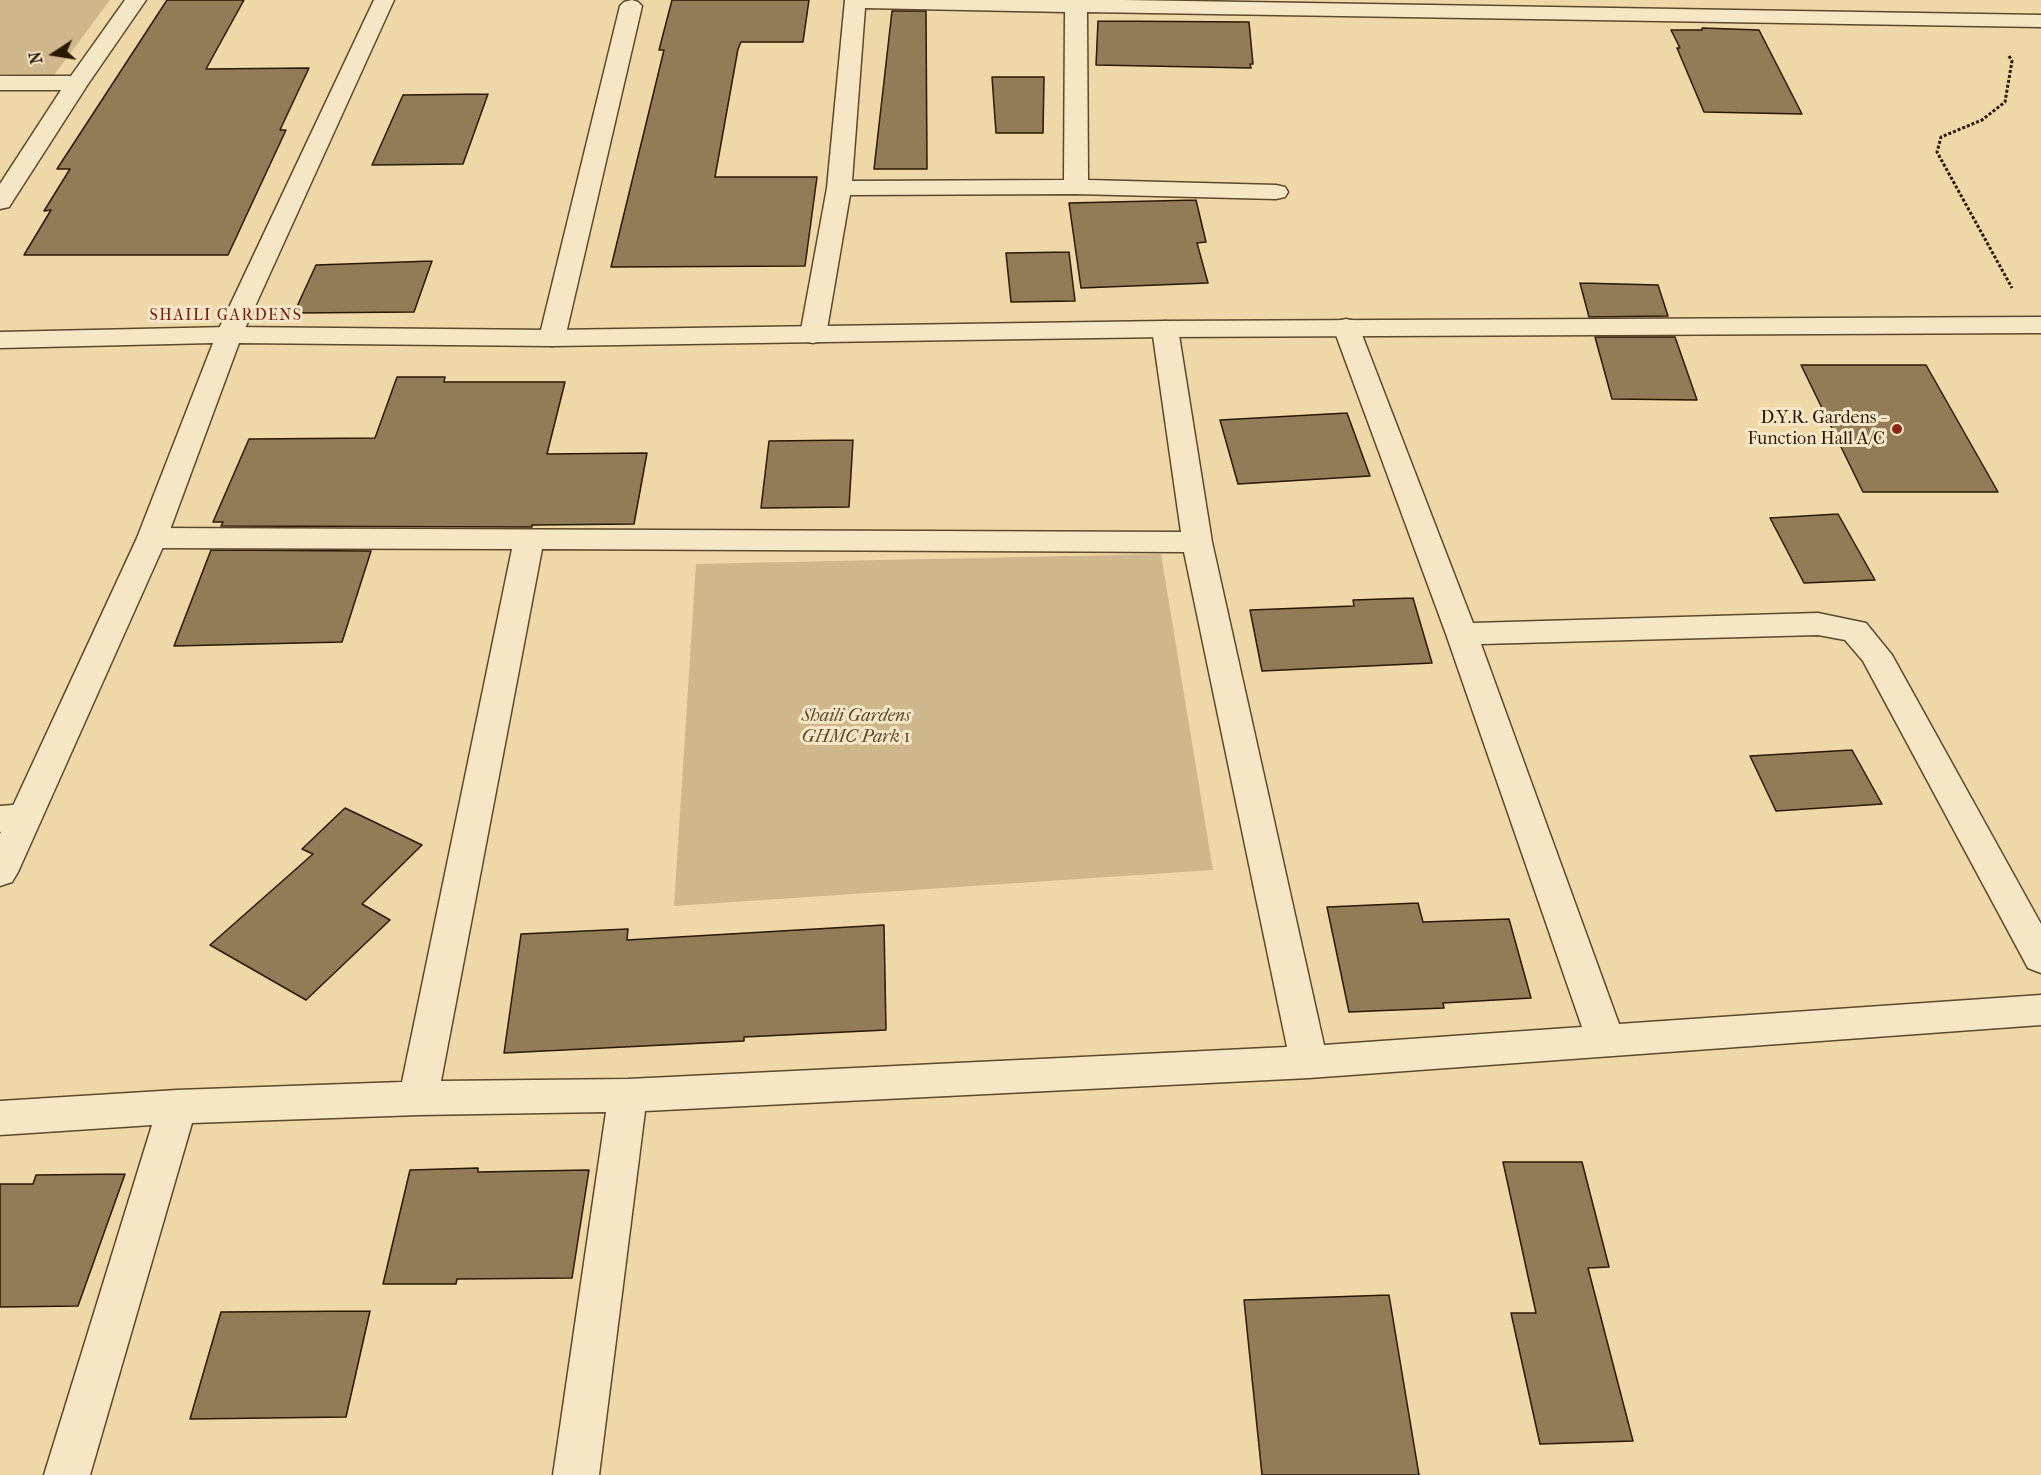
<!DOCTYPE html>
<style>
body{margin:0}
#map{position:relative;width:2041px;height:1475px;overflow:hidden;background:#efd8a8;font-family:"IM FELL French Canon",serif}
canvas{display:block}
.north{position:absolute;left:24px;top:24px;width:60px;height:60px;-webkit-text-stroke:4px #f5e6c6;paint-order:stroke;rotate:258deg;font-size:16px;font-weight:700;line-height:24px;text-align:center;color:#2b1800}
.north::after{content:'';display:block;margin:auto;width:21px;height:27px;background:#2b1800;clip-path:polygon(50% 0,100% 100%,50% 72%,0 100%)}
</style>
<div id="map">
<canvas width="2041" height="1475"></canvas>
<div class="north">N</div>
</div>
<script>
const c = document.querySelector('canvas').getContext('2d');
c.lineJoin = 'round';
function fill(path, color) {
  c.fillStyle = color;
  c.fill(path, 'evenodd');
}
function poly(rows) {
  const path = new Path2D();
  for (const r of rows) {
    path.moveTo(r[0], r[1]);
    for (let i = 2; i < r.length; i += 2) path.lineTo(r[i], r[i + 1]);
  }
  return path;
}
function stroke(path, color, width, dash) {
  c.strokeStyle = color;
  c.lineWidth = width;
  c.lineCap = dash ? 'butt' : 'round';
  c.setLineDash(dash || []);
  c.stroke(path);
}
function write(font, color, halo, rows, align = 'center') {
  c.font = font + ' "IM FELL French Canon",serif';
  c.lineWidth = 6;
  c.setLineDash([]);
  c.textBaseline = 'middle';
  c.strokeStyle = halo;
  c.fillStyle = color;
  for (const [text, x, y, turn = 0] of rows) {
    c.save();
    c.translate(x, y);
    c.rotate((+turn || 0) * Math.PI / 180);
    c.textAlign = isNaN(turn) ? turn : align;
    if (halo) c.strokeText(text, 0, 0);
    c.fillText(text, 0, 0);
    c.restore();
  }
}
const green = poly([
 [0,0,110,0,54,75,0,74],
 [1161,554,1213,870,674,906,696,564]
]);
const building = poly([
 [167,0,244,0,206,69,309,68,280,130,286,130,228,255,24,255,51,210,44,211,70,169,57,169,167,0],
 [672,0,809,0,803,42,741,42,738,49,715,177,817,177,805,266,611,267,664,50,659,50,672,0],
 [892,11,926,11,927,169,874,169,892,11],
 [1098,21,1249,22,1253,64,1250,64,1251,68,1096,65,1098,21],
 [1702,28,1759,30,1802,114,1704,112,1677,48,1680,48,1671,30,1702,30,1702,28],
 [992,77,1044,77,1043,133,996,133,992,77],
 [488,94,463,164,372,165,403,95,488,94],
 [1196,200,1206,242,1197,243,1208,283,1081,288,1069,203,1196,200],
 [1069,252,1075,301,1011,302,1006,253,1069,252],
 [432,261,414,312,294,313,316,265,432,261],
 [1580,283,1658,285,1668,316,1589,317,1580,283],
 [1595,337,1675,337,1697,400,1612,399,1595,337],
 [1801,365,1926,365,1998,492,1863,492,1801,365],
 [397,377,445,377,444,382,565,382,547,454,647,453,634,524,532,525,532,527,221,526,223,522,213,522,249,439,375,438,397,377],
 [1347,413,1370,476,1238,484,1220,420,1347,413],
 [853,440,849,507,761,508,769,441,853,440],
 [1838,514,1875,580,1804,583,1770,518,1838,514],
 [211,550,371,551,342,642,174,646,211,550],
 [1413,598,1432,663,1262,671,1250,610,1354,606,1353,600,1413,598],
 [1852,750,1882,804,1776,811,1750,756,1852,750],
 [345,808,422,845,362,904,390,920,306,1000,210,945,313,854,302,849,345,808],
 [1418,903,1423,922,1509,919,1531,998,1443,1003,1444,1008,1349,1012,1327,907,1418,903],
 [884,925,886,1030,744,1037,744,1041,504,1053,521,934,628,929,627,940,884,925],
 [1503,1162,1582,1162,1609,1267,1588,1268,1633,1441,1540,1444,1511,1313,1536,1313,1503,1162],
 [478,1168,478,1172,589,1170,572,1278,457,1279,456,1284,383,1284,410,1170,478,1168],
 [125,1174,78,1306,0,1307,0,1184,33,1184,36,1175,125,1174],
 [1389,1295,1419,1475,1262,1475,1244,1300,1389,1295],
 [370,1311,346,1417,190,1419,221,1312,370,1311]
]);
const path = poly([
 [2009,56,2012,61,2005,102,1982,120,1941,137,1937,152,2012,288]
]);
const minor = poly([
 [125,0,146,0,88,84,9,207,0,209,0,184,61,90,0,90,0,76,71,76,125,0],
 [374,0,394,0,242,335,238,341,229,343,220,341,216,335,374,0],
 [632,0,638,2,642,6,565,338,561,344,552,346,543,344,539,338,620,6,624,2,632,0],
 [845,0,1124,0,2041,15,2041,27,1087,12,1088,180,1276,185,1285,187,1288,192,1285,197,1276,199,1076,194,850,195,826,335,822,341,813,343,804,341,800,335,827,188,845,0],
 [865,8,1065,12,1064,180,852,181,865,8],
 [1346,319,1355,321,1359,327,1473,623,1818,613,1866,623,1892,655,2041,924,2041,973,2028,968,1863,661,1845,640,1818,635,1481,644,1619,1024,2041,995,2041,1025,1309,1078,645,1111,599,1475,553,1475,606,1112,418,1115,192,1123,90,1475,44,1475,152,1125,0,1135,0,1101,177,1090,402,1082,512,549,152,548,141,545,137,538,141,531,152,528,1181,532,1152,329,1156,323,1165,321,1174,323,1178,329,1212,542,1324,1045,1582,1027,1446,634,1333,327,1337,321,1346,319],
 [542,549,1184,552,1287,1047,628,1079,441,1081,542,549],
 [25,804,37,808,42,817,37,826,25,830,0,832,0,806,25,804]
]);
const tertiary = poly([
 [2041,317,2041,333,1165,337,552,346,239,343,167,538,18,872,12,882,0,886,0,834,137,538,213,343,0,348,0,332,229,327,552,330,1165,321,2041,317]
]);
const markers = [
 [1897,429,6,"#8f2418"]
];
const farNeighbourhoodnames = [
 ["SHAILI GARDENS",226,316]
];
const poiNames = [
 ["D.Y.R. Gardens -",1885,419],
 ["Function Hall A/C",1885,440]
];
const parkNames = [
 ["Shaili Gardens",856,717],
 ["GHMC Park 1",856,738]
];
fill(green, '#ceb78b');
fill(building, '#917c57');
stroke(building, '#2b1800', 1.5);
stroke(minor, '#5c482a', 3);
stroke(tertiary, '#5c482a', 3);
stroke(path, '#2b1800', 3, [3, 2]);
fill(minor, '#f5e6c6');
fill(tertiary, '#f5e6c6');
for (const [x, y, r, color] of markers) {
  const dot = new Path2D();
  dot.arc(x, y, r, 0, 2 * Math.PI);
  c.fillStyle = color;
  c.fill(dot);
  stroke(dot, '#f5e6c6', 2);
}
c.letterSpacing = '1.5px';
write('16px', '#7a1f14', '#f5e6c6', farNeighbourhoodnames);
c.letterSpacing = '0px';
write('18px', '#2b1800', '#f5e6c6', poiNames, 'right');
write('italic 18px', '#5c482a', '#f5e6c6', parkNames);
</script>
